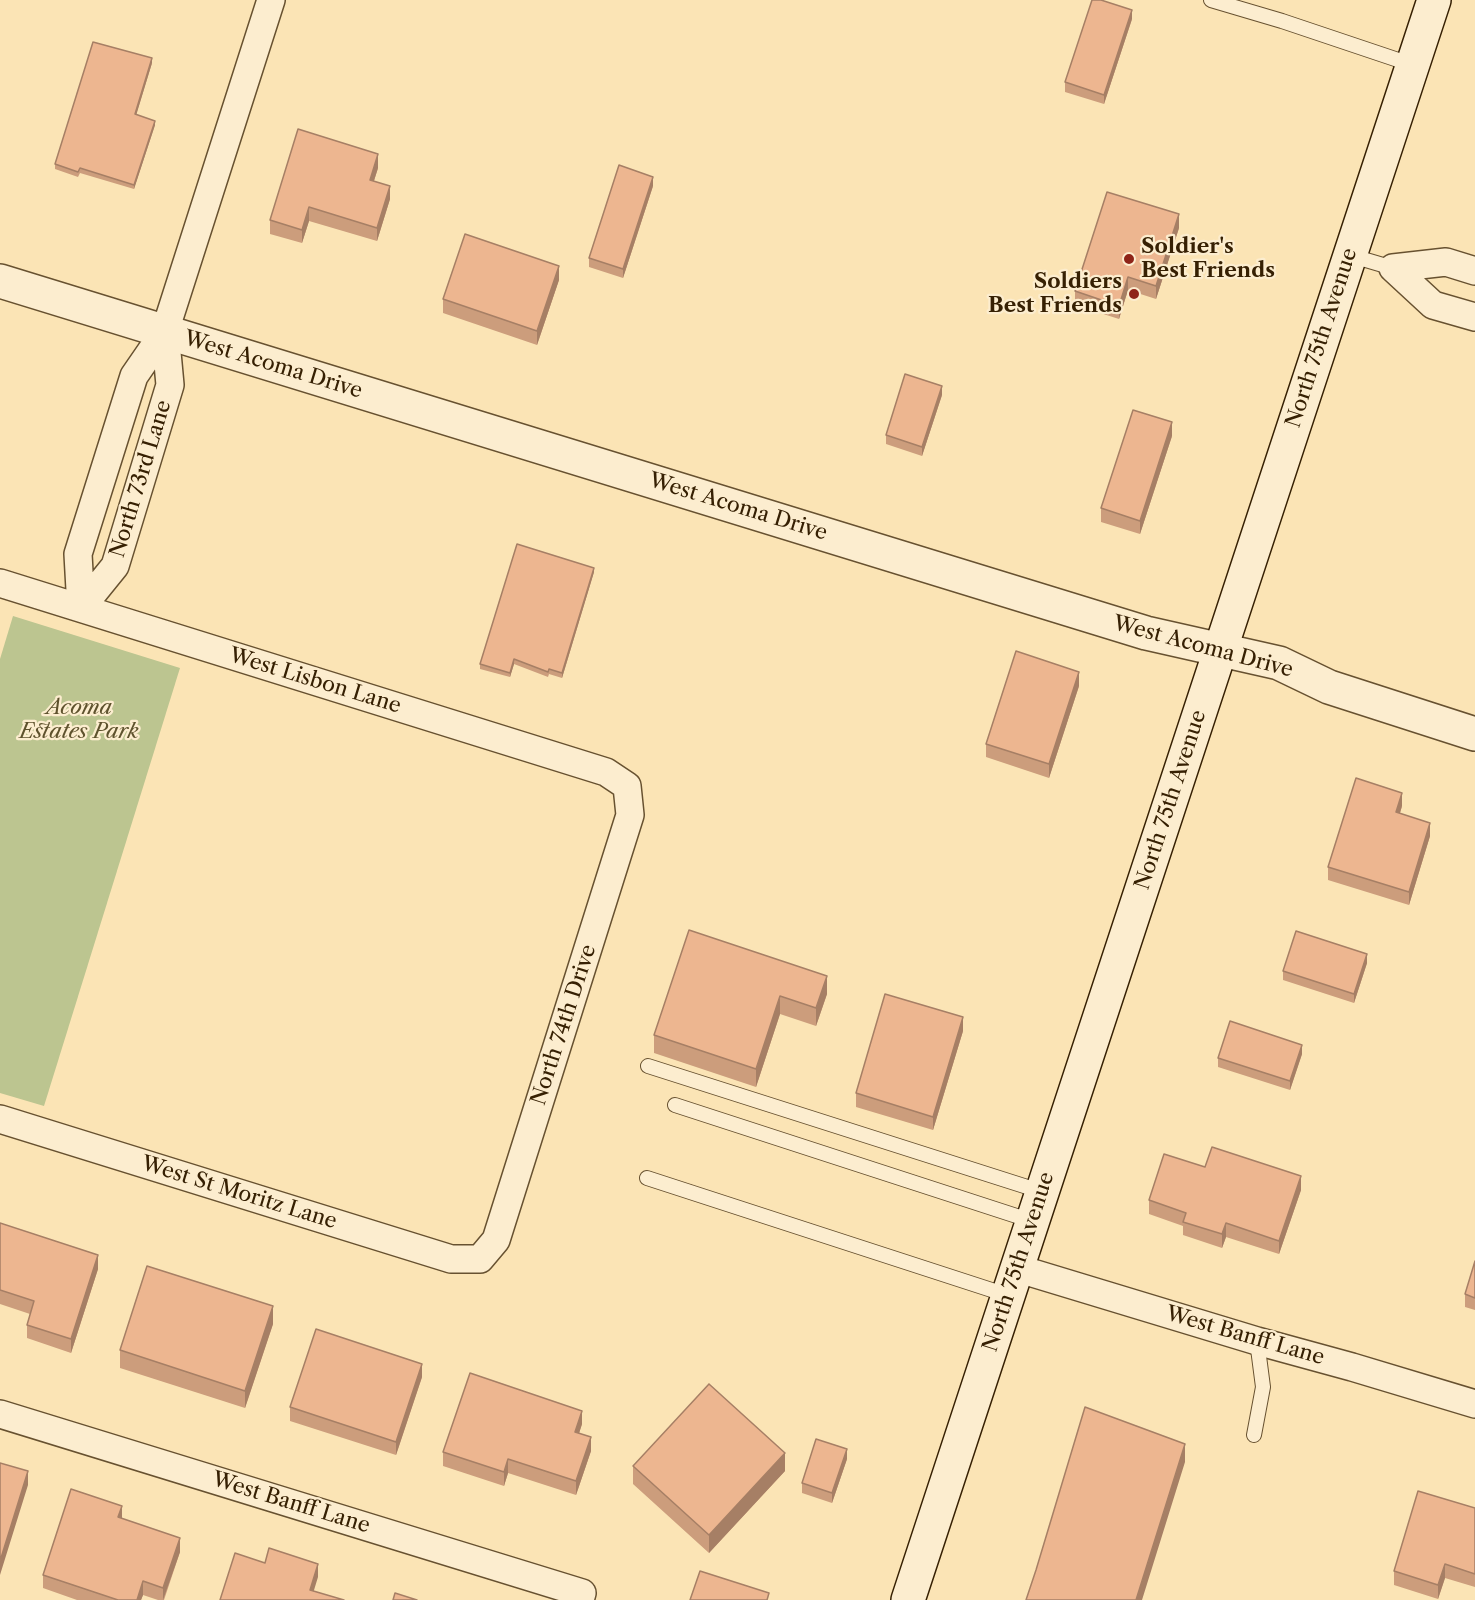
<!DOCTYPE html>
<style>
body{margin:0}
canvas{display:block;background:#fbe4b5}
</style>
<canvas width="1475" height="1600"></canvas>
<script>
const c = document.querySelector('canvas').getContext('2d');
c.lineJoin = 'round';
function fill(path, color) {
  c.fillStyle = color;
  c.fill(path, 'evenodd');
}
function poly(rows) {
  const path = new Path2D();
  for (const r of rows) {
    path.moveTo(r[0], r[1]);
    for (let i = 2; i < r.length; i += 2) path.lineTo(r[i], r[i + 1]);
  }
  return path;
}
function stroke(path, color, width, dash) {
  c.strokeStyle = color;
  c.lineWidth = width;
  c.lineCap = dash ? 'butt' : 'round';
  c.setLineDash(dash || []);
  c.stroke(path);
}
function write(font, color, halo, rows, align = 'center') {
  c.font = font + ' "Libre Caslon Text",serif';
  c.lineWidth = 4.5;
  c.setLineDash([]);
  c.textBaseline = 'middle';
  c.strokeStyle = halo;
  c.fillStyle = color;
  for (const [text, x, y, turn = 0] of rows) {
    c.save();
    c.translate(x, y);
    c.rotate((+turn || 0) * Math.PI / 180);
    c.textAlign = isNaN(turn) ? turn : align;
    if (halo) c.strokeText(text, 0, 0);
    c.fillText(text, 0, 0);
    c.restore();
  }
}
const green = poly([
 [13,616,180,668,44,1106,0,1093,0,659]
]);
const service = poly([
 [1211,0,1282,21,1413,65],
 [1349,255,1393,268],
 [648,1066,1043,1192],
 [675,1105,1032,1221],
 [647,1178,1007,1295],
 [1254,1435,1263,1387,1257,1341]
]);
const minor = poly([
 [1393,268,1433,305,1475,317],
 [1393,268,1446,262,1475,271],
 [0,583,606,772,627,786,630,815,496,1240,480,1259,451,1259,0,1119],
 [81,608,78,554,134,376,165,331,271,0],
 [81,608,115,566,170,385,165,331],
 [1016,1268,1257,1341,1352,1367,1475,1404],
 [0,1414,582,1593,580,1600]
]);
const tertiary = poly([
 [0,281,1146,633,1279,663,1329,687,1475,734]
]);
const secondary = poly([
 [908,1600,1434,0]
]);
const wall = poly([
 [1132,19,1104,104,1065,92,1065,82],
 [152,63,136,115,155,125,134,189,80,173,78,177,55,169,55,164],
 [378,168,374,181,390,199,377,241,309,221,302,243,270,234,270,220],
 [653,186,623,278,589,267,589,258],
 [1179,228,1156,299,1128,290,1119,319,1075,305,1075,291],
 [559,280,537,345,443,313,443,299],
 [942,395,922,456,886,444,886,435],
 [1172,436,1140,534,1101,522,1101,508],
 [594,572,562,678,549,674,548,677,514,664,510,677,480,669,480,664],
 [1079,686,1049,778,986,757,986,744],
 [1402,806,1400,813,1430,836,1409,905,1328,880,1328,867],
 [689,930,827,994,816,1026,780,1014,756,1087,654,1053,654,1035],
 [1367,963,1354,1003,1283,980,1283,971],
 [963,1031,933,1130,856,1107,856,1093],
 [1302,1054,1290,1090,1218,1067,1218,1058],
 [1301,1190,1279,1254,1226,1237,1222,1248,1183,1235,1183,1226,1149,1214,1149,1200],
 [0,1223,98,1269,71,1353,27,1338,27,1325,30,1314,0,1304],
 [1475,1261,1475,1310,1465,1307,1465,1294],
 [273,1324,245,1408,120,1368,120,1350],
 [422,1377,396,1455,290,1421,290,1407],
 [582,1424,579,1433,591,1451,576,1495,508,1473,504,1486,443,1466,443,1452],
 [847,1459,832,1503,802,1493,802,1483],
 [633,1466,785,1471,709,1553,633,1484],
 [1475,1508,1475,1587,1445,1578,1438,1599,1394,1585,1394,1571],
 [122,1519,180,1552,164,1600,158,1600,143,1595,141,1600,77,1600,43,1588,43,1575]
]);
const shadedWall = poly([
 [1132,10,1132,19,1104,104,1104,95],
 [152,58,152,63,135,119,135,114],
 [155,121,155,125,134,189,134,185],
 [378,154,378,168,370,193,370,180],
 [653,177,653,186,623,278,623,269],
 [390,186,390,199,377,241,377,228],
 [309,207,309,221,302,243,302,230],
 [1179,214,1179,228,1156,299,1156,286],
 [559,266,559,280,537,345,537,331],
 [1128,277,1128,290,1119,319,1119,306],
 [942,386,942,395,922,456,922,447],
 [1172,422,1172,436,1140,534,1140,521],
 [594,568,594,572,562,678,562,673],
 [514,659,514,664,510,677,510,673],
 [1079,672,1079,686,1049,778,1049,764],
 [1402,793,1402,806,1396,826,1396,812],
 [1430,823,1430,836,1409,905,1409,892],
 [1367,954,1367,963,1354,1003,1354,994],
 [827,976,827,994,816,1026,816,1008],
 [780,996,780,1014,756,1087,756,1069],
 [963,1017,963,1031,933,1130,933,1117],
 [1302,1045,1302,1054,1290,1090,1290,1081],
 [1301,1176,1301,1190,1279,1254,1279,1241],
 [1226,1223,1226,1237,1222,1248,1222,1234],
 [98,1255,98,1269,71,1353,71,1339],
 [273,1306,273,1324,245,1408,245,1391],
 [422,1364,422,1377,396,1455,396,1442],
 [582,1411,582,1424,575,1446,575,1432],
 [591,1437,591,1451,576,1495,576,1481],
 [1185,1444,1185,1462,1142,1600,1136,1600],
 [847,1449,847,1459,832,1503,832,1493],
 [785,1453,785,1471,709,1553,709,1535],
 [508,1459,508,1473,504,1486,504,1472],
 [28,1471,28,1485,0,1575,0,1561],
 [122,1506,122,1519,118,1517],
 [180,1538,180,1552,163,1600,163,1588],
 [318,1564,318,1577,311,1600,310,1590],
 [1445,1564,1445,1578,1438,1599,1438,1585],
 [143,1581,143,1595,141,1600,137,1600]
]);
const building = poly([
 [1092,0,1101,0,1132,10,1104,95,1065,82,1092,0],
 [93,42,152,58,135,114,155,121,134,185,80,168,78,172,55,164,93,42],
 [298,129,378,154,370,180,390,186,377,228,309,207,302,230,270,220,298,129],
 [619,165,653,177,623,269,589,258,619,165],
 [1107,192,1179,214,1156,286,1128,277,1119,306,1075,291,1107,192],
 [465,234,559,266,537,331,443,299,465,234],
 [905,374,942,386,922,447,886,435,905,374],
 [1133,410,1172,422,1140,521,1101,508,1133,410],
 [517,544,594,568,562,673,549,669,548,672,514,659,510,673,480,664,517,544],
 [1016,651,1079,672,1049,764,986,744,1016,651],
 [1356,778,1402,793,1396,812,1430,823,1409,892,1328,867,1356,778],
 [689,930,827,976,816,1008,780,996,756,1069,654,1035,689,930],
 [1296,931,1367,954,1354,994,1283,971,1296,931],
 [885,994,963,1017,933,1117,856,1093,885,994],
 [1230,1021,1302,1045,1290,1081,1218,1058,1230,1021],
 [1212,1147,1301,1176,1279,1241,1226,1223,1222,1234,1183,1222,1186,1213,1149,1200,1164,1154,1205,1167,1212,1147],
 [0,1223,98,1255,71,1339,27,1325,34,1301,0,1290,0,1223],
 [1475,1261,1475,1298,1465,1294,1475,1261],
 [147,1266,273,1306,245,1391,120,1350,147,1266],
 [316,1329,422,1364,396,1442,290,1407,316,1329],
 [470,1373,582,1411,575,1432,591,1437,576,1481,508,1459,504,1472,443,1452,470,1373],
 [709,1384,785,1453,709,1535,633,1466,709,1384],
 [1085,1407,1185,1444,1136,1600,1026,1600,1036,1570,1085,1407],
 [816,1439,847,1449,832,1493,802,1483,816,1439],
 [0,1463,28,1471,0,1561,0,1463],
 [71,1489,122,1506,118,1517,180,1538,163,1588,143,1581,137,1600,118,1600,43,1575,71,1489],
 [1418,1491,1475,1508,1475,1574,1445,1564,1438,1585,1394,1571,1418,1491],
 [269,1548,318,1564,310,1590,344,1600,220,1600,235,1553,265,1563,269,1548],
 [700,1571,769,1593,767,1600,690,1600,700,1571],
 [395,1593,417,1600,393,1600,395,1593]
]);
const markers = [
 [1129,259,6,"#8f2418"],
 [1134,294,6,"#8f2418"]
];
const poiNames = [
 ["Soldier's",1141,247],
 ["Best Friends",1141,271],
 ["Soldiers",1122,282,"right"],
 ["Best Friends",1122,306,"right"]
];
const streetNames = [
 ["North 75th Avenue",1322,338,-72],
 ["West Acoma Drive",273,365,17],
 ["North 73rd Lane",141,479,-73],
 ["West Acoma Drive",738,507,17],
 ["West Acoma Drive",1203,647,15],
 ["West Lisbon Lane",315,681,17],
 ["North 75th Avenue",1171,800,-72],
 ["North 74th Drive",564,1025,-72],
 ["West St Moritz Lane",239,1193,17],
 ["North 75th Avenue",1019,1262,-72],
 ["West Banff Lane",1245,1336,16],
 ["West Banff Lane",291,1503,17]
];
const parkNames = [
 ["Acoma",79,708],
 ["Estates Park",79,732]
];
fill(green, '#bcc590');
stroke(service, '#675130', 16);
stroke(minor, '#675130', 30);
stroke(tertiary, '#675130', 36);
stroke(secondary, '#362003', 36);
stroke(service, '#fcedcf', 14);
stroke(minor, '#fcedcf', 27);
stroke(tertiary, '#fcedcf', 33);
stroke(secondary, '#fcedcf', 33);
fill(wall, '#cc9d7c');
fill(shadedWall, '#a67f65');
fill(building, '#edb690');
stroke(building, '#a67f65', 1.5);
for (const [x, y, r, color] of markers) {
  const dot = new Path2D();
  dot.arc(x, y, r, 0, 2 * Math.PI);
  c.fillStyle = color;
  c.fill(dot);
  stroke(dot, '#fcedcf', 2);
}
write('bold 21px', '#362003', '#fcedcf', poiNames, 'left');
write('21px', '#362003', '#fcedcf', streetNames);
write('italic 21px', '#5e522d', '#fcedcf', parkNames);
</script>
